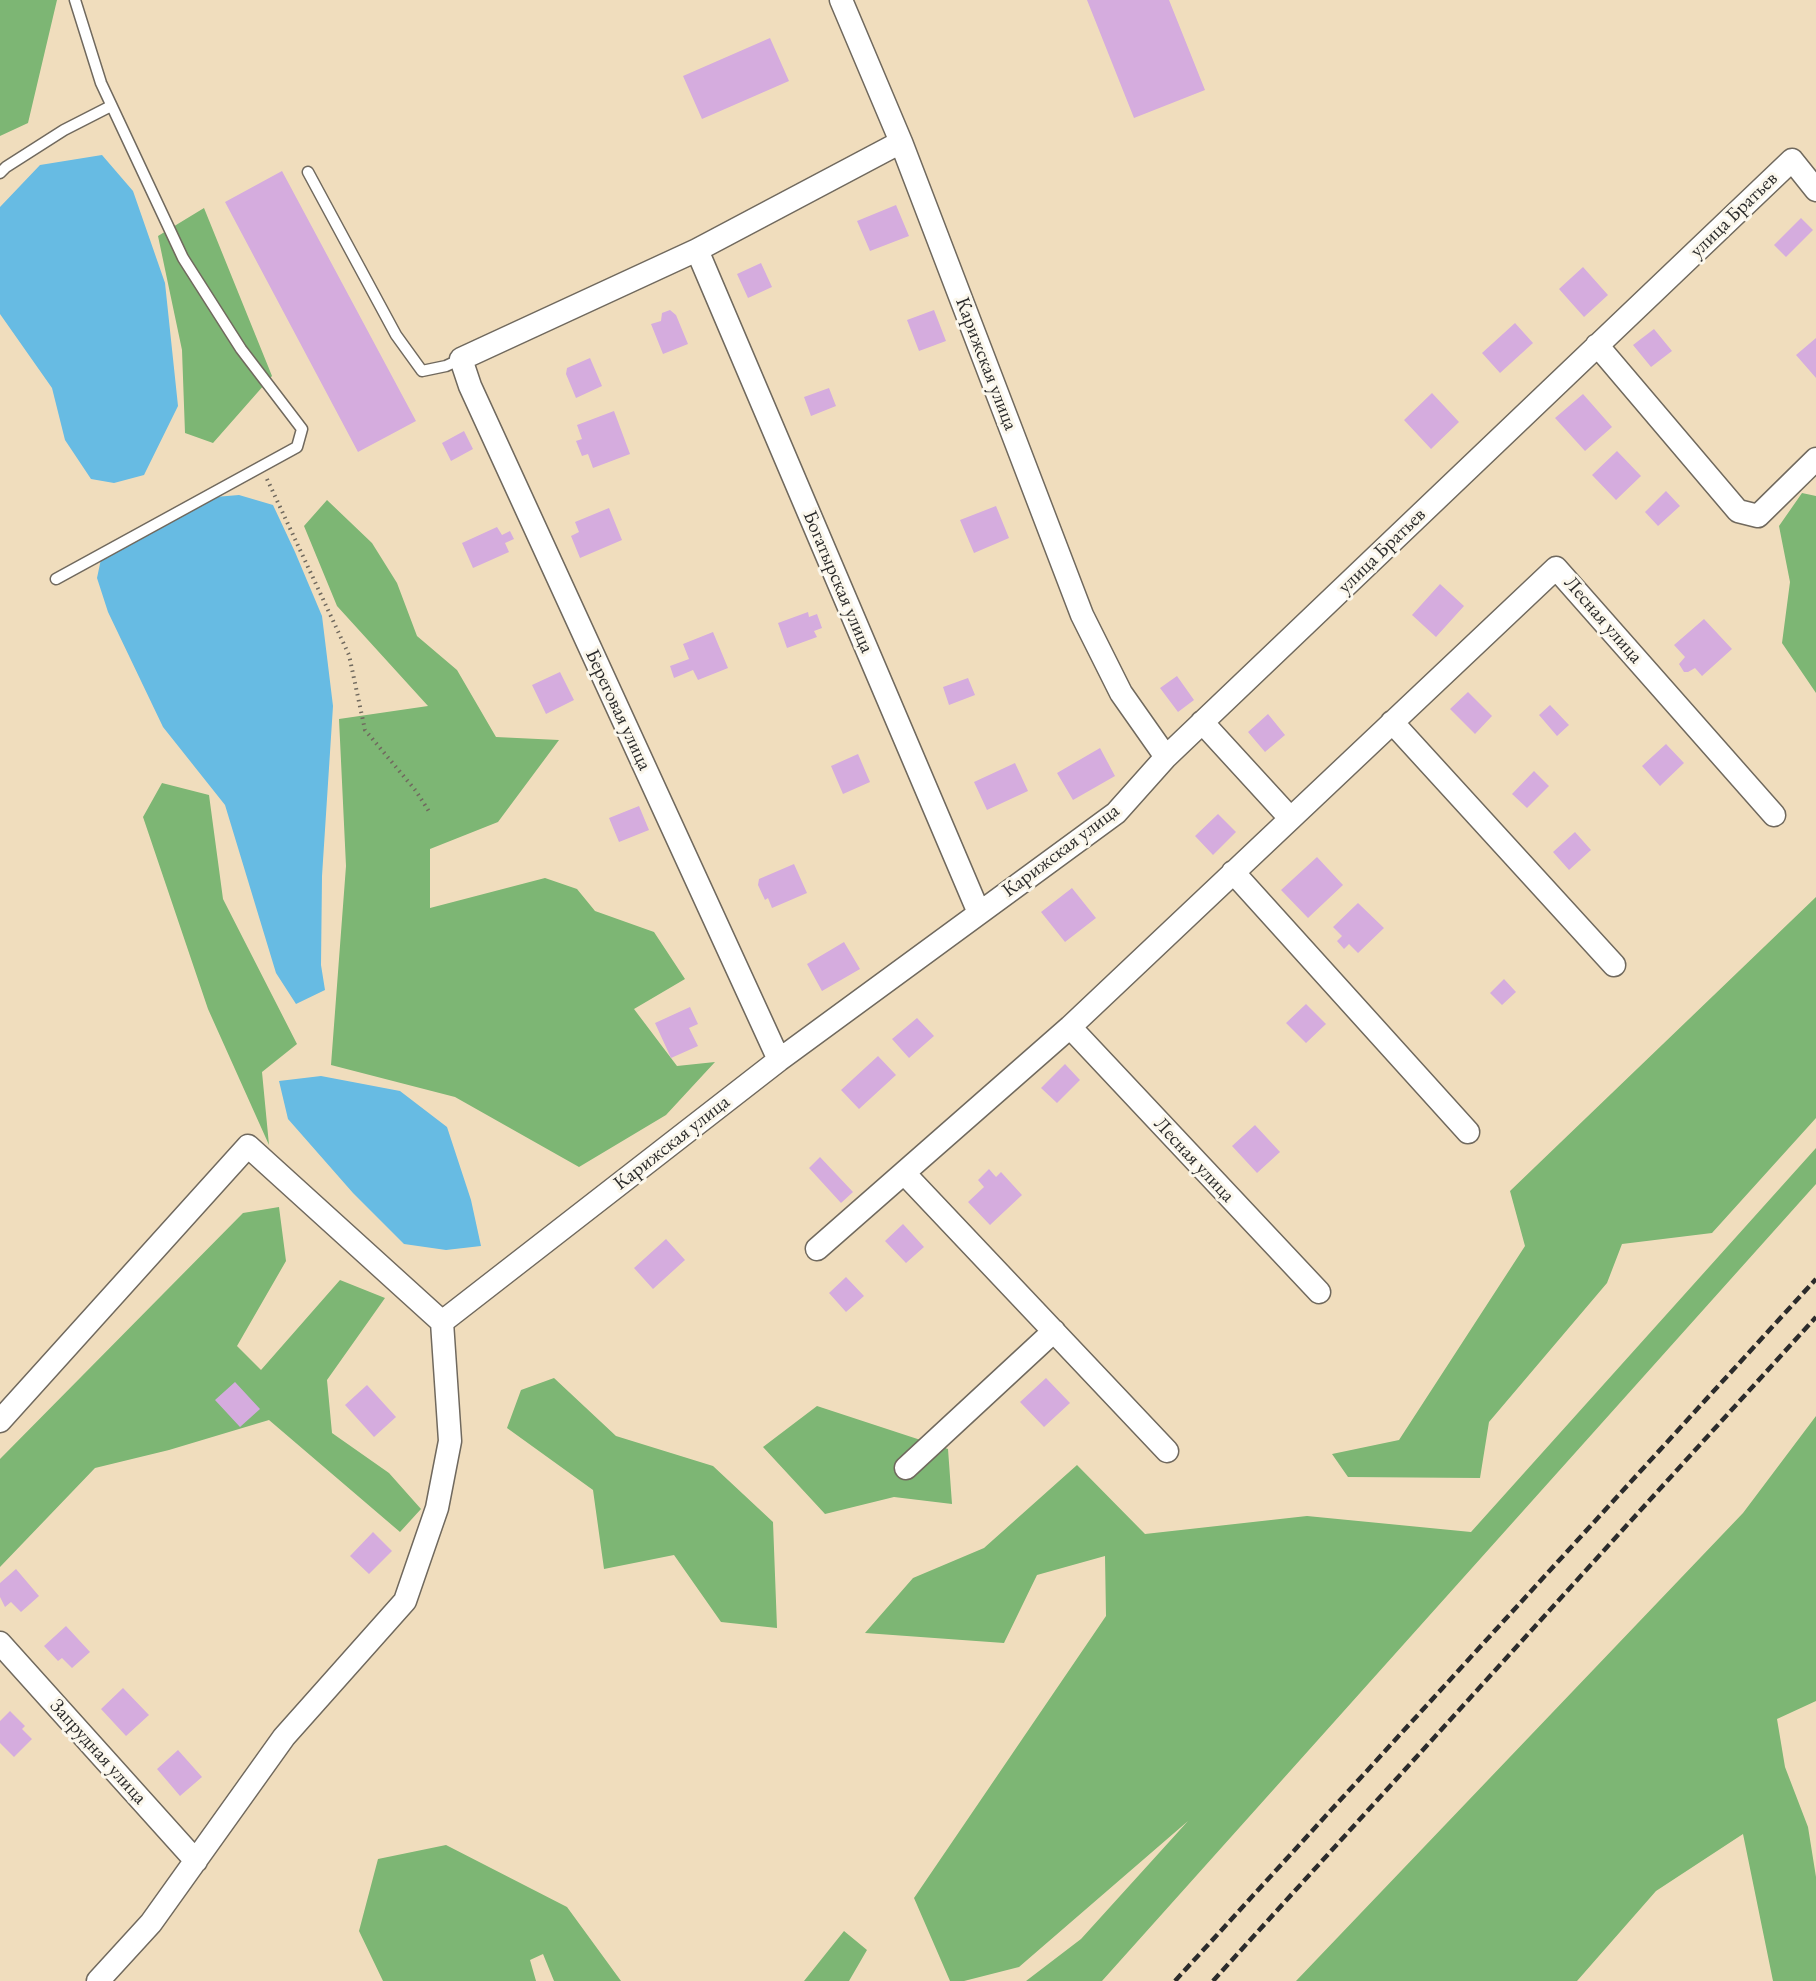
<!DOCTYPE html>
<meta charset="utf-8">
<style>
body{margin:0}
canvas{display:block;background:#f0ddbd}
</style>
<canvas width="1816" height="1981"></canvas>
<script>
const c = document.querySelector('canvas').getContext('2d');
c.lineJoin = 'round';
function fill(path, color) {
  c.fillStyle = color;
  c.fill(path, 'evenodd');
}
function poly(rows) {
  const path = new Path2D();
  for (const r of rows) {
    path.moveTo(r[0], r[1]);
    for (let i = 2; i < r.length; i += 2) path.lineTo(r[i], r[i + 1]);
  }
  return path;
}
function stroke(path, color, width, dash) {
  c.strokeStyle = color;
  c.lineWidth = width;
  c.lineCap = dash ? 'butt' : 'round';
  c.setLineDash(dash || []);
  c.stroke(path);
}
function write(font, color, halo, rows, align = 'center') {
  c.font = font + ' "EB Garamond",serif';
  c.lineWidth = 6;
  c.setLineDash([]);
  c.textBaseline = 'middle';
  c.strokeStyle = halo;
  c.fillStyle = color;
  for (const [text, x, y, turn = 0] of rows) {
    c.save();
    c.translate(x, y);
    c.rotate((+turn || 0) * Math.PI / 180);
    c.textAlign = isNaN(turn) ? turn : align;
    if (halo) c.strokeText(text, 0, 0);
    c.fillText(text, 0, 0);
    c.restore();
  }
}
const forest = poly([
 [0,0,57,0,28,123,0,136],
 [204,208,272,376,213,443,185,433,182,350,158,236],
 [1802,493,1816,496,1816,693,1782,643,1790,582,1779,526],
 [327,500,372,543,397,583,417,636,457,670,496,737,559,740,498,822,430,849,430,908,545,878,577,889,595,911,654,932,685,979,634,1009,677,1066,715,1062,666,1115,579,1167,455,1097,331,1065,346,866,339,719,428,706,337,606,304,526],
 [162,783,209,795,223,899,297,1044,262,1072,269,1145,208,1009,143,817],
 [1816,897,1816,1118,1712,1233,1622,1244,1607,1283,1489,1422,1480,1478,1348,1477,1332,1454,1399,1440,1525,1246,1510,1191],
 [1816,1148,1816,1184,1102,1981,1026,1981,1081,1939,1188,1821,1019,1967,964,1981,950,1981,914,1898,1106,1616,1105,1556,1037,1575,1004,1643,865,1633,913,1578,984,1548,1077,1465,1145,1534,1307,1516,1471,1532],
 [279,1207,286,1261,237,1346,261,1370,340,1280,385,1298,327,1380,332,1433,389,1473,421,1509,400,1532,269,1420,169,1450,95,1468,0,1567,0,1459,243,1213],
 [554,1378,616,1436,713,1466,773,1522,777,1628,721,1622,674,1555,604,1569,593,1490,507,1428,521,1390],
 [817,1406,948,1449,952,1504,894,1497,825,1514,763,1447],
 [1816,1416,1816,1701,1777,1719,1785,1767,1808,1827,1816,1877,1816,1981,1773,1981,1743,1834,1656,1891,1577,1981,1296,1981,1743,1513],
 [446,1845,567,1907,621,1981,554,1981,543,1954,530,1960,536,1981,383,1981,359,1931,378,1859],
 [844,1931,867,1950,849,1981,804,1981]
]);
const water = poly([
 [102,155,133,191,165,283,178,406,144,475,114,483,91,479,65,440,52,388,0,314,0,207,40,165],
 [239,495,273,505,295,552,322,616,333,706,322,876,321,965,325,990,296,1004,276,973,225,805,163,727,108,612,97,578,101,559,203,498],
 [321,1076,400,1091,447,1127,471,1200,481,1246,446,1250,404,1244,353,1193,288,1119,279,1081]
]);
const building = poly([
 [1087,0,1169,0,1205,90,1134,118],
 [770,38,789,81,702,119,683,76],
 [282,171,416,421,358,452,225,202],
 [896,205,909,236,870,251,857,221],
 [1801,218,1813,230,1786,257,1774,245],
 [761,263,772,287,748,298,737,274],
 [1583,267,1608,295,1584,317,1559,289],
 [670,310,676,315,688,344,663,354,651,324,661,321,662,313],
 [934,310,946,341,919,351,907,320],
 [1515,323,1533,343,1500,373,1482,353],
 [1654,329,1672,351,1651,367,1633,345],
 [1816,338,1816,378,1796,355],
 [590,358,602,386,576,398,566,374,567,368],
 [829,388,836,406,811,416,804,397],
 [1432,393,1459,422,1431,449,1404,420],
 [1583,394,1612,427,1585,451,1555,418],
 [614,411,630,454,593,468,588,454,582,456,576,441,582,439,577,425],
 [464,431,473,449,451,461,442,443],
 [1617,451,1641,476,1616,500,1592,475],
 [1666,491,1680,506,1658,526,1645,512],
 [996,506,1009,538,974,553,960,520],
 [609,508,622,540,580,558,571,536,579,532,575,522],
 [497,527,502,535,510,531,514,539,505,543,509,552,473,568,462,543],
 [1440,584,1464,606,1436,637,1412,615],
 [808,612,809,617,817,614,822,628,814,631,817,637,787,648,778,623],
 [1704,619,1732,649,1702,676,1695,668,1688,672,1684,672,1679,664,1685,657,1674,645],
 [713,632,728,668,698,680,693,670,674,678,670,666,689,659,683,644],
 [560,672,574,700,546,714,532,685],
 [1177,676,1194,700,1178,712,1160,688],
 [968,678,975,695,949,705,943,687],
 [1468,692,1492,716,1475,734,1450,709],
 [1550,705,1569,725,1557,736,1539,715],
 [1268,714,1285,735,1265,752,1248,732],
 [1666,744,1684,763,1660,786,1642,766],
 [1100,748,1115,776,1073,800,1057,773],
 [858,754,870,782,843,794,831,766],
 [1015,763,1028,791,987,810,974,782],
 [1534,771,1549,786,1527,808,1512,794],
 [639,806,649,830,619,842,609,818],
 [1218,814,1236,832,1213,855,1195,836],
 [1575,832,1591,850,1569,870,1553,852],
 [1317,857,1343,885,1308,918,1281,890],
 [794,864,807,893,772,908,768,898,765,900,758,885,759,879],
 [1072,888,1096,918,1065,942,1041,912],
 [1358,903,1384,928,1358,953,1349,944,1344,949,1337,941,1342,936,1333,927],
 [844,942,860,969,822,991,807,964],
 [1504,979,1516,992,1502,1005,1490,993],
 [1306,1004,1326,1024,1306,1043,1286,1023],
 [690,1007,698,1024,689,1028,698,1046,671,1058,655,1023],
 [917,1018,934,1036,909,1058,892,1039],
 [878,1056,896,1075,859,1109,841,1090],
 [1065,1064,1080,1080,1057,1103,1041,1088],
 [1255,1125,1280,1152,1257,1173,1232,1146],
 [820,1157,853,1192,841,1203,809,1168],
 [989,1169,996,1177,1001,1172,1022,1195,990,1225,968,1202,984,1187,978,1180],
 [903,1224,924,1247,906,1263,885,1241],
 [666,1239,685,1260,653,1289,634,1268],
 [846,1277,864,1296,846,1312,829,1293],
 [1046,1378,1070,1403,1044,1427,1020,1402],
 [235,1382,260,1409,240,1427,215,1400],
 [367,1385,396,1417,374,1437,345,1405],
 [373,1532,392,1551,369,1574,350,1556],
 [16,1569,39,1596,21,1612,11,1602,5,1607,0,1597,0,1583],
 [66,1626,90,1652,72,1668,62,1658,58,1661,44,1646],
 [123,1688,149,1715,126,1736,101,1709],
 [10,1711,25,1726,22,1729,32,1739,14,1757,0,1743,0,1721],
 [178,1750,202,1777,180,1796,157,1769]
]);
const path = poly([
 [267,479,349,655,365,730,416,791,430,813]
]);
const lane = poly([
 [308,172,396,335,422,371,446,366,461,359],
 [0,173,6,167,64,130,111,106],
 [56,579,297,447,302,429,241,349,183,258,101,83,75,0]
]);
const street = poly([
 [697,250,979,913],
 [1597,345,1738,511,1758,516,1816,459],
 [1202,722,1290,818],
 [1392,722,1614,965],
 [1166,757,1792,160,1816,190],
 [1233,872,1468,1132],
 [1070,1027,1319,1292],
 [779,1060,470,386,461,359,697,250,901,142],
 [904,1173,1167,1451],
 [817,1249,1070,1027,1556,568,1774,815],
 [442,1322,779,1060,1116,813,1166,757,1121,693,1082,615,901,142,841,0],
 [0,1421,248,1146,442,1322,450,1441,437,1508,405,1601,284,1737,151,1923,98,1981],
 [906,1468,1054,1331],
 [0,1643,196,1861]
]);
const rail = poly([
 [1175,1981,1816,1279],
 [1213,1981,1816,1317]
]);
const streetNames = [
 ["улица Братьев",1734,215,-44],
 ["Карижская улица",986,364,69],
 ["улица Братьев",1382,551,-44],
 ["Богатырская улица",838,582,67],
 ["Лесная улица",1603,620,49],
 ["Береговая улица",618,710,65],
 ["Карижская улица",1061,851,-37],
 ["Карижская улица",672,1143,-38],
 ["Лесная улица",1194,1160,47],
 ["Запрудная улица",98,1752,48]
];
fill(forest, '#7db674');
fill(water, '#67bbe3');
fill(building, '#d5acde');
stroke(lane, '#70695e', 13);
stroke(street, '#70695e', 25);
stroke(path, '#70695e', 4, [1.5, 4.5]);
stroke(lane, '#fff', 10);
stroke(street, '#fff', 22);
stroke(rail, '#2b2b2b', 4.5, [9, 4.5]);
write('20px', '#2b2b2b', '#fbf7ec', streetNames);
</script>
